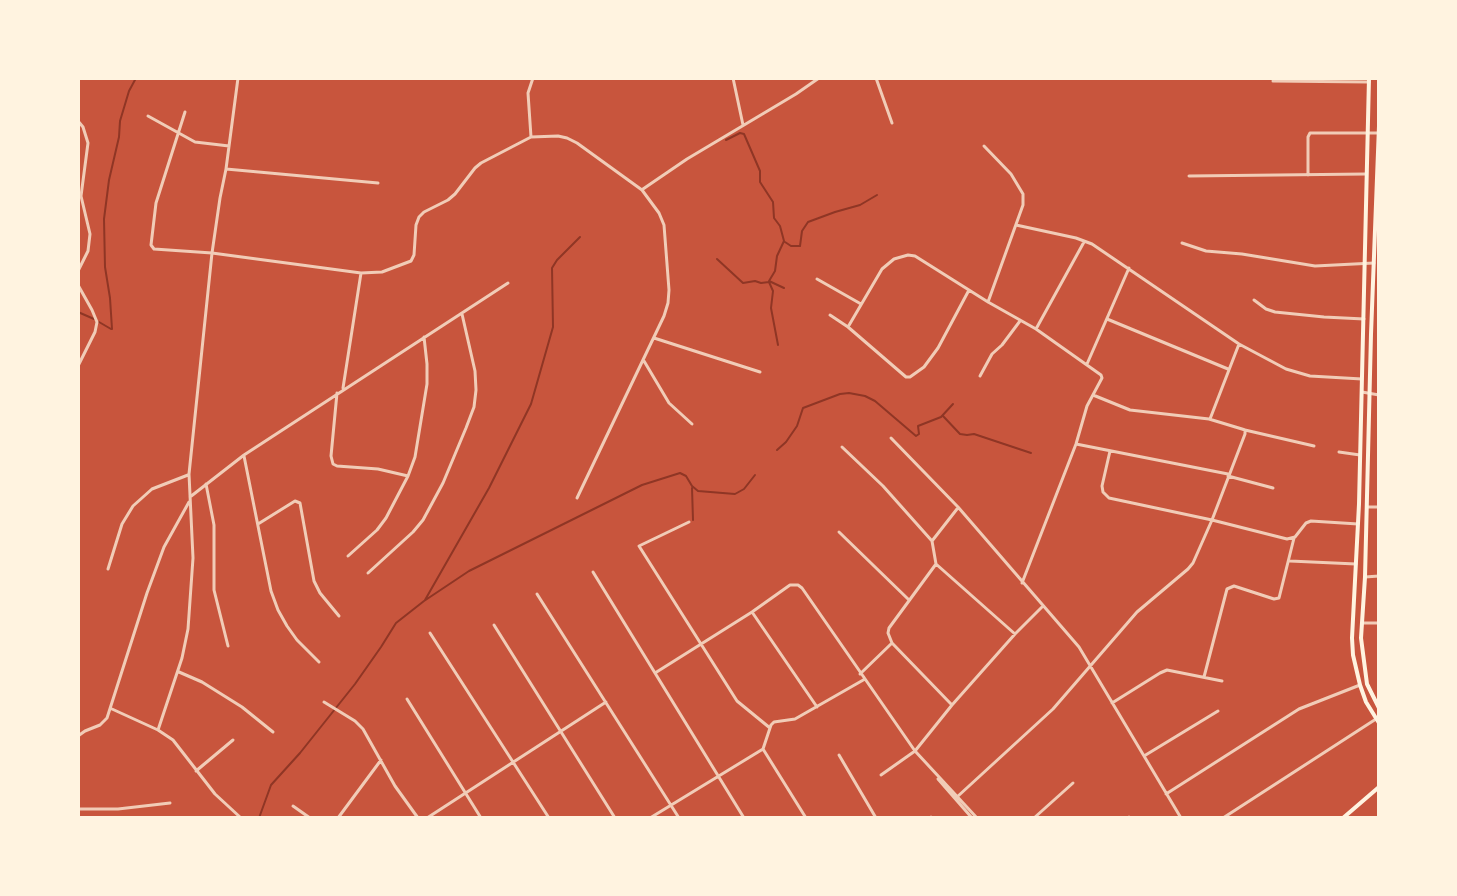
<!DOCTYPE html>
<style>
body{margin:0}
#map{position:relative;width:1457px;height:896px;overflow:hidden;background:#c8553d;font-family:Roboto,sans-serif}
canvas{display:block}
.frame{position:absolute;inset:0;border:80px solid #fff3e0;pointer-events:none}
</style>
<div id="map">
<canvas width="1457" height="896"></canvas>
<div class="frame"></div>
</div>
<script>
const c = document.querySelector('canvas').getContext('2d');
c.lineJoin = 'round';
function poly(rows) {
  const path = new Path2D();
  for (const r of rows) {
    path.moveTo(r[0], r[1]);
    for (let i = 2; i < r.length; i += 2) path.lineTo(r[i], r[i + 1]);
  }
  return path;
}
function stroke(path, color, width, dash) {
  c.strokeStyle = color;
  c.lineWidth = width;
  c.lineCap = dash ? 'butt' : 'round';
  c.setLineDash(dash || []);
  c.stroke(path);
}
const stream = poly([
 [726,140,740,133,744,134,760,171,760,182,773,202,774,218,780,226,784,241,777,256,775,271,769,281,784,288],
 [785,242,791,246,800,246,802,231,808,222,835,212,860,205,877,195],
 [717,259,743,283,755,281,761,283,769,282,773,291,771,308,778,345],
 [78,312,94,319],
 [99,322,111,329],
 [112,329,110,298,105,267,104,219,109,180,119,137,120,121,129,91,136,78],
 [943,416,960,434,967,435,974,434,1031,453],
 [777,450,786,442,797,426,803,408,840,394,849,393,865,396,875,401,916,436,919,434,918,426,941,417,953,404],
 [692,488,693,520],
 [425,600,489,488,531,404,553,327,552,268,557,260,580,237],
 [259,818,271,785,300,753,355,684,381,647,396,623,424,601,469,571,642,485,680,473,686,476,692,486,698,491,735,494,744,489,755,475]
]);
const minor = poly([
 [733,78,743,125],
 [876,78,892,123],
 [1273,81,1369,82],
 [185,112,156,203,151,245,154,249,212,253,361,273,382,272,411,261,414,255,416,225,419,217,424,212,448,200,455,194,475,168,481,163,531,137,558,136,567,138,577,143,642,190,659,213,664,225,669,290,668,303,664,316,577,498],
 [148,116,195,142,229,146],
 [78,121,83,127,88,143,81,196,90,234,88,251,78,271],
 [531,137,528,93,533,78],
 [984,146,1011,174,1023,194,1023,205,988,302],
 [226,169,378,183],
 [1308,175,1308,137,1310,133,1379,133],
 [1189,176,1366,174],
 [643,189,687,159,796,94,819,78],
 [1016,225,1076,238,1092,244,1239,344,1286,369,1310,376,1362,379],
 [1182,243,1206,251,1242,254,1315,266,1374,263],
 [817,279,861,304],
 [78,285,92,310,97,322,95,332,78,366],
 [1254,300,1266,309,1275,312,1324,317,1364,319],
 [830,315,848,327,906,377,910,377,924,367,938,348,969,290],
 [1107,319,1228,369],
 [848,327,882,269,894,259,908,255,915,256,988,302,1036,329,1101,375,1102,378,1087,406,1076,444,1022,583],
 [1036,329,1084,242],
 [654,338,760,372],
 [644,361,669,403,692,424],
 [1087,364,1129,268],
 [980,376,992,354,1002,345,1020,321],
 [343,388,361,273],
 [1362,392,1379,395],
 [337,393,331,456,333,464,337,466,378,469,408,476],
 [1210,419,1239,344],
 [1245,430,1314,446],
 [891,438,958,507,1079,647,1181,818],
 [1076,444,1228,474],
 [842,447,883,486,932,541,936,564,1015,634],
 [1110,451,1102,486,1103,492,1109,498,1212,520,1287,539,1295,537,1306,523,1311,521,1358,524],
 [1339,452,1360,455],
 [244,456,271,591,278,610,287,626,297,640,319,662],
 [1228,476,1273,488],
 [206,484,214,525,214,590,228,646],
 [190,497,244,455,508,283],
 [1367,507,1379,507],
 [689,522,639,546,737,701,770,728],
 [258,524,295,501,300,503,314,581,320,593,339,616],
 [839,532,908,599],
 [932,541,957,509],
 [348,556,377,530,386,518,408,476,415,457,427,384,427,364,424,337],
 [1290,561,1356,564],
 [936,564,889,628,888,633,892,643,951,704],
 [108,569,122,524,133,506,152,489,188,475],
 [593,572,744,818],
 [368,573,413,532,423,520,443,483,466,428,474,407,476,390,475,371,462,314],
 [1365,577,1379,576],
 [537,594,679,818],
 [752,612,817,707],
 [1363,623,1379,623],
 [494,625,615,818],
 [430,633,549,818],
 [179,672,202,682,242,707,273,732],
 [655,673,752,612,790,585,798,585,802,588,915,751,977,818],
 [860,674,892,643],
 [1204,677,1227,589,1234,586,1274,599,1279,598,1294,538],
 [407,699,481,818],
 [324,702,355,721,363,729,395,786,418,818],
 [1112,703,1160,673,1167,670,1222,681],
 [112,709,158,730,173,740,215,794,241,818],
 [158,730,182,658,188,629,193,558,189,474,212,253,220,198,226,169,238,78],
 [78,736,85,731,100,725,107,718,147,593,164,547,189,502],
 [763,749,806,818],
 [839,755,876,818],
 [1144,756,1218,711],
 [196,771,233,740],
 [881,775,915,751,952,705,1015,634,1042,607],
 [938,779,972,818],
 [1166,794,1299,709,1360,685],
 [957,797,1053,709,1137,612,1188,569,1193,563,1212,520,1245,434,1245,430,1242,429,1209,419,1130,410,1093,395],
 [293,806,310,818],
 [78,809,118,809,170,803],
 [931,817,932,818],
 [338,818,381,760],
 [427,818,606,702],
 [650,818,763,749,771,725,774,722,795,719,865,679],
 [1034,818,1073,783],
 [1128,818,1129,817],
 [1223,818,1376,719]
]);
const secondary = poly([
 [1369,78,1359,504,1352,638,1353,655,1360,685,1366,702,1379,723],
 [1379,126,1371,334,1365,577,1361,638,1367,684,1379,708],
 [1343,818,1379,787]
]);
stroke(stream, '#8f3625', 2);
stroke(minor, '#f1ccb7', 3);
stroke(secondary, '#fff3e0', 4);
</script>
